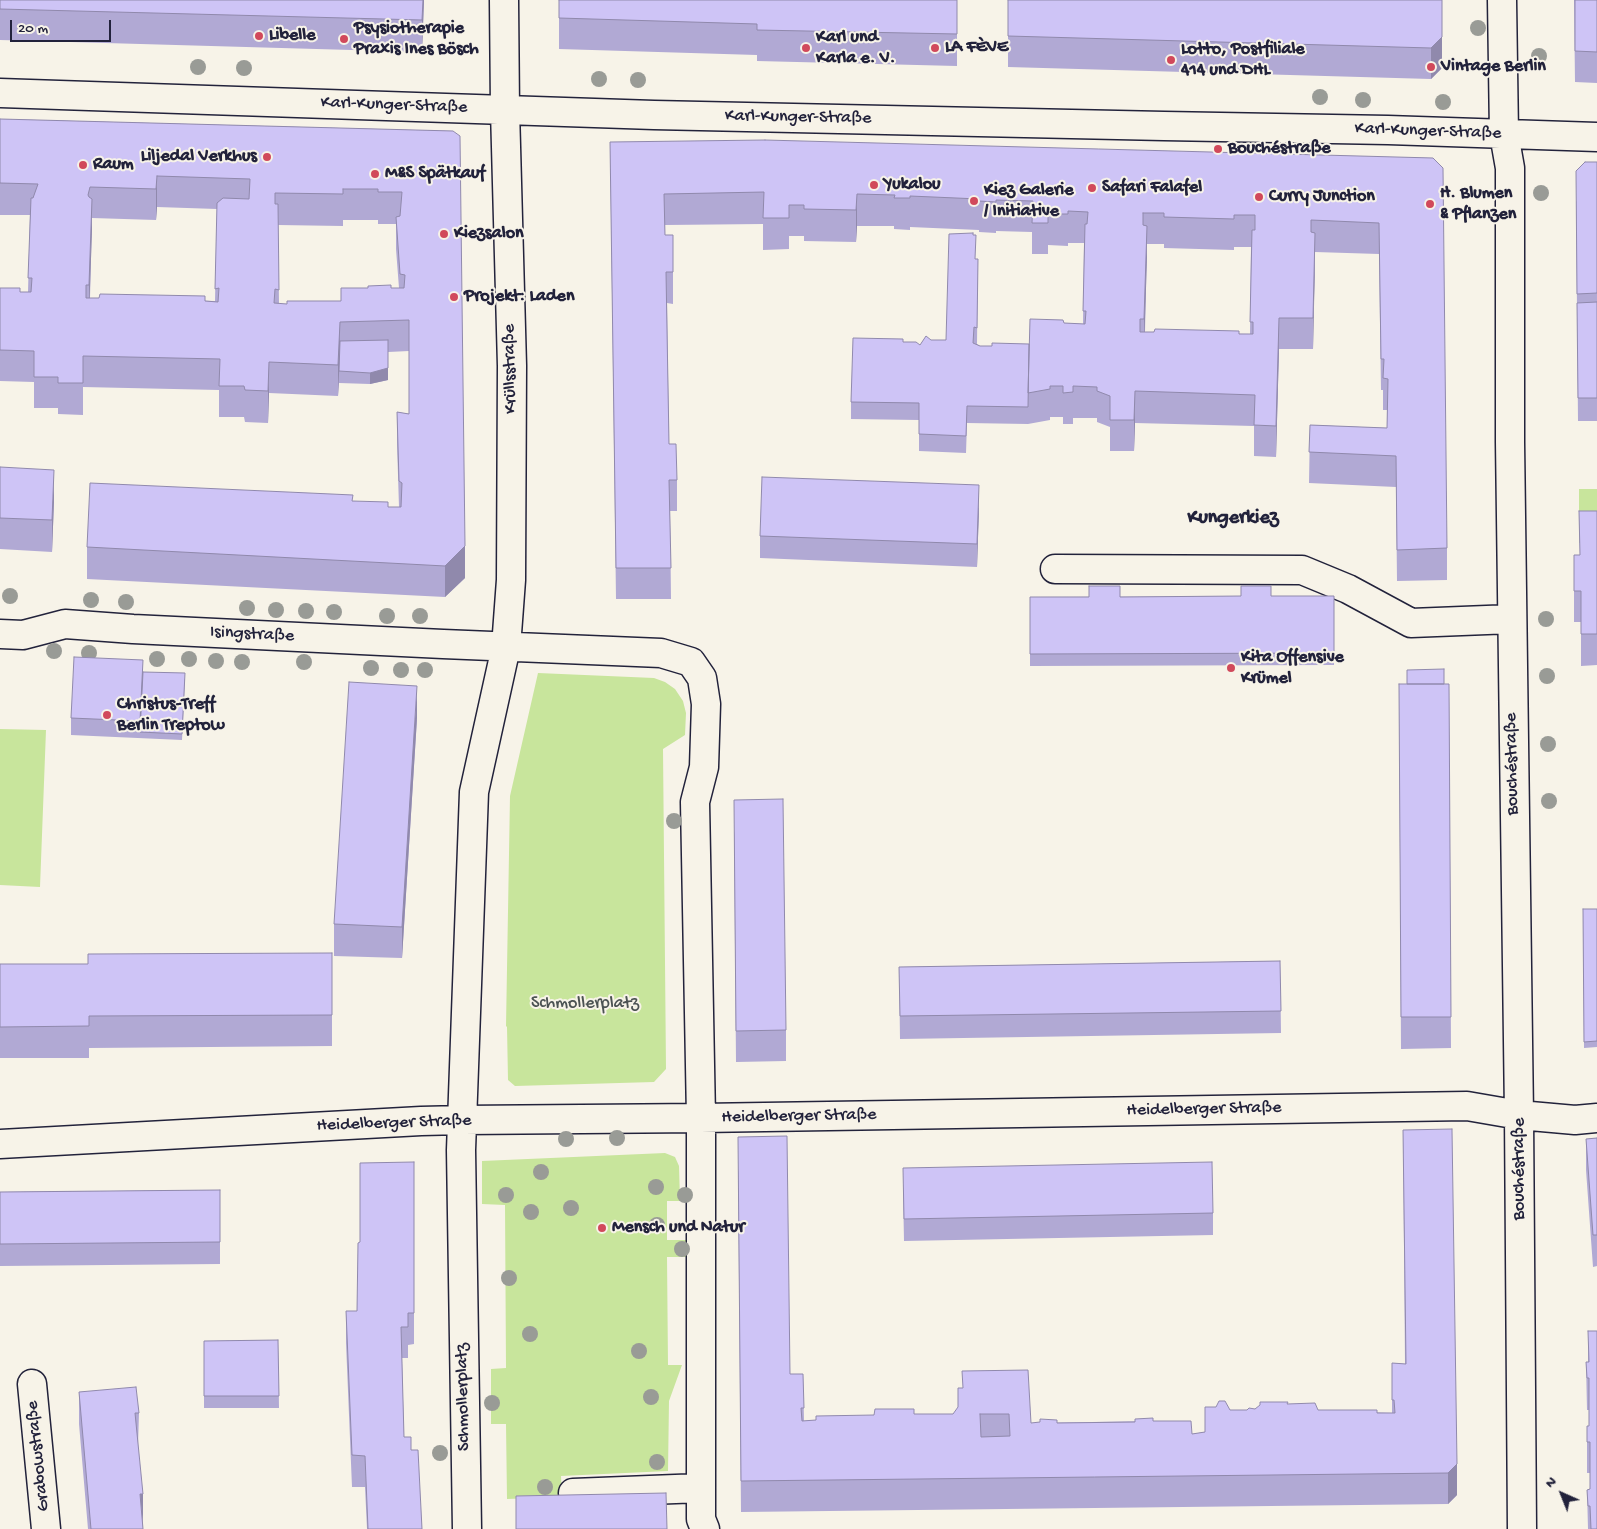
<!DOCTYPE html>
<meta charset="utf-8">
<style>
body{margin:0}
#map{position:relative;width:1597px;height:1529px;overflow:hidden;background:#f7f3e8;font-family:"Gochi Hand",sans-serif}
canvas{display:block}
.north{position:absolute;left:1537px;top:1469px;width:50px;height:50px;-webkit-text-stroke:4px #f7f3e8;paint-order:stroke;rotate:316deg;font-size:14px;font-weight:700;line-height:20px;text-align:center;color:#22223b}
.north::after{content:'';display:block;margin:auto;width:18px;height:22px;background:#22223b;clip-path:polygon(50% 0,100% 100%,50% 72%,0 100%)}
.scale{position:absolute;left:10px;top:20px;width:101px;height:22px;box-sizing:border-box;border:2px solid #22223b;border-top:0;padding-left:6px;font-size:15px;line-height:18px;white-space:nowrap;color:#22223b;-webkit-text-stroke:4px #f7f3e8;paint-order:stroke}
</style>
<div id="map">
<canvas width="1597" height="1529"></canvas>
<div class="north">N</div>
<div class="scale">20 m</div>
</div>
<script>
const c = document.querySelector('canvas').getContext('2d');
c.lineJoin = 'round';
function fill(path, color) {
  c.fillStyle = color;
  c.fill(path, 'evenodd');
}
function poly(rows) {
  const path = new Path2D();
  for (const r of rows) {
    path.moveTo(r[0], r[1]);
    for (let i = 2; i < r.length; i += 2) path.lineTo(r[i], r[i + 1]);
  }
  return path;
}
function stroke(path, color, width, dash) {
  c.strokeStyle = color;
  c.lineWidth = width;
  c.lineCap = dash ? 'butt' : 'round';
  c.setLineDash(dash || []);
  c.stroke(path);
}
function write(font, color, halo, rows, align = 'center') {
  c.font = font + ' "Gochi Hand",sans-serif';
  c.lineWidth = 4;
  c.setLineDash([]);
  c.textBaseline = 'middle';
  c.strokeStyle = halo;
  c.fillStyle = color;
  for (const [text, x, y, turn = 0] of rows) {
    c.save();
    c.translate(x, y);
    c.rotate((+turn || 0) * Math.PI / 180);
    c.textAlign = isNaN(turn) ? turn : align;
    if (halo) c.strokeText(text, 0, 0);
    c.fillText(text, 0, 0);
    c.restore();
  }
}
const green = poly([
 [1579,489,1597,489,1597,542,1579,543],
 [538,673,654,678,665,682,675,689,683,701,686,713,685,735,663,749,666,1069,654,1082,515,1086,508,1080,507,1027,506,1026,510,796],
 [0,729,46,730,40,887,0,885],
 [665,1153,675,1157,679,1166,680,1201,667,1201,667,1240,690,1240,690,1257,667,1257,668,1365,682,1365,669,1401,668,1471,561,1476,562,1497,507,1499,506,1424,491,1424,491,1369,506,1368,505,1205,482,1204,482,1161]
]);
const minor = poly([
 [1502,0,1504,134,1510,168,1510,442,1519,1115,1522,1529],
 [0,93,654,115,1164,126,1388,130,1597,137],
 [1055,569,1302,570,1348,589,1411,623,1512,619],
 [0,634,23,635,65,624,133,629,443,644,661,653,691,662,702,678,706,704,704,767,695,802,701,1118,701,1519,705,1529],
 [0,1144,421,1121,463,1120,701,1118,1467,1106,1519,1115,1575,1120,1597,1118],
 [32,1384,46,1529],
 [573,1493,701,1488],
 [467,1529,461,1150,474,792,506,647,511,580,512,366,505,110,504,0]
]);
const trees = [
 [1478,28],
 [1539,56],
 [198,67],
 [244,68],
 [599,79],
 [638,80],
 [1320,97],
 [1363,100],
 [1443,102],
 [1541,193],
 [10,596],
 [91,600],
 [126,602],
 [247,608],
 [276,610],
 [306,611],
 [334,612],
 [387,616],
 [420,616],
 [1546,619],
 [54,651],
 [89,653],
 [157,659],
 [189,659],
 [216,661],
 [242,662],
 [304,662],
 [371,668],
 [401,670],
 [425,670],
 [1547,676],
 [1548,744],
 [1549,801],
 [674,821],
 [617,1138],
 [566,1139],
 [541,1172],
 [656,1187],
 [506,1195],
 [685,1195],
 [571,1208],
 [531,1212],
 [657,1225],
 [682,1249],
 [509,1278],
 [530,1334],
 [639,1351],
 [651,1397],
 [492,1403],
 [440,1453],
 [657,1462],
 [545,1487]
];
const wall = poly([
 [0,0,424,0,422,52,0,40],
 [559,0,957,0,957,66,757,61,757,55,559,49],
 [1008,0,1442,0,1442,68,1431,79,1008,67],
 [1574,0,1597,0,1597,83,1575,82],
 [0,119,453,131,465,578,445,597,87,579,87,547,353,501,388,507,399,507,397,443,397,412,409,414,409,351,388,352,388,380,370,384,339,383,338,396,269,393,268,423,245,422,244,417,219,417,219,390,83,387,83,415,58,414,58,408,34,408,34,382,0,381,0,288,20,292,28,292,30,215,0,215],
 [157,207,217,209,215,301,90,298,92,218,156,220],
 [343,220,378,220,378,224,396,224,396,249,399,288,391,288,341,301,287,304,279,304,278,225,343,226],
 [610,142,1433,158,1447,548,1447,580,1397,581,1396,487,1309,483,1310,425,1387,428,1387,410,1383,410,1383,390,1381,390,1379,254,1315,252,1313,349,1279,349,1276,457,1254,456,1254,426,1135,423,1134,451,1110,451,1110,427,1097,422,1097,418,1073,418,1073,424,1063,424,1063,417,1050,417,1050,420,1028,424,967,423,966,453,919,451,919,420,851,419,851,402,903,342,920,345,931,340,946,340,976,259,978,259,977,344,980,346,992,346,1029,344,1064,323,1083,324,1084,243,1068,243,1068,246,1048,245,1048,254,1032,254,1032,232,996,231,996,233,979,232,979,230,910,227,910,230,894,229,894,226,857,226,856,242,804,241,804,236,789,236,789,249,763,250,763,224,665,225,665,235,673,272,673,304,667,303,669,444,677,480,677,511,670,511,671,599,616,599],
 [1147,244,1164,244,1164,248,1234,250,1234,247,1251,247,1250,334,1145,332],
 [1597,162,1597,421,1578,421,1576,202],
 [0,467,54,501,52,552,0,549],
 [979,508,977,567,760,558,760,536],
 [1579,511,1597,511,1597,665,1581,666,1581,622,1574,622,1574,555,1580,555],
 [1334,596,1334,665,1030,666,1030,597],
 [143,672,185,679,182,740,71,735,71,718],
 [1399,684,1449,684,1451,1048,1401,1049],
 [417,718,402,958,334,956,334,924],
 [734,831,786,1030,786,1061,736,1062],
 [1583,909,1597,909,1597,1047,1584,1048],
 [332,953,332,1046,89,1048,89,1058,0,1058,0,964,88,964],
 [1280,961,1281,1033,900,1039,899,967],
 [1403,1130,1457,1495,1448,1504,741,1512,738,1169,790,1374,803,1374,804,1421,914,1414,953,1414,958,1408,958,1388,1031,1423,1153,1421,1192,1434,1205,1432,1205,1407,1230,1410,1247,1410,1288,1404,1318,1410,1392,1413,1392,1363,1405,1364],
 [1597,1138,1597,1266,1593,1267,1586,1170,1586,1139],
 [414,1162,414,1344,408,1345,408,1358,402,1358,404,1437,411,1450,422,1529,367,1529,365,1487,352,1487,346,1343,346,1311,357,1311,360,1242],
 [220,1190,220,1264,0,1266,0,1192],
 [903,1190,1213,1213,1213,1235,904,1241],
 [1588,1331,1597,1529,1588,1529,1587,1490,1590,1490,1590,1473,1587,1473,1587,1426,1589,1426,1589,1410,1587,1410,1586,1362,1588,1362],
 [278,1340,279,1408,204,1408,204,1341],
 [79,1392,139,1413,138,1445,143,1529,88,1529,79,1424]
]);
const shadedWall = poly([
 [423,0,424,0,422,52,422,20],
 [1442,37,1442,68,1431,79,1431,48],
 [157,176,157,207,156,220,156,189],
 [857,194,857,226,856,242,856,210],
 [92,199,92,230,89,316,89,285],
 [1147,226,1147,257,1144,350,1144,319],
 [1315,233,1315,264,1313,349,1313,318],
 [1279,318,1279,349,1276,457,1276,426],
 [340,322,340,353,338,396,338,365],
 [388,352,388,380,370,384,370,373],
 [269,362,269,393,268,423,268,391],
 [1135,391,1135,423,1134,451,1134,420],
 [54,470,54,501,52,552,52,520],
 [979,485,979,508,977,567,977,544],
 [465,546,465,578,445,597,445,566],
 [417,686,417,718,402,958,402,927],
 [1457,1464,1457,1495,1448,1504,1448,1473],
 [140,1494,143,1494,143,1525]
]);
const building = poly([
 [0,0,423,0,422,20,0,9,0,0],
 [559,0,957,0,957,34,757,30,757,24,559,18,559,0],
 [1008,0,1442,0,1442,37,1431,48,1008,36,1008,0],
 [1575,0,1597,0,1597,52,1575,51,1575,0],
 [0,119,453,131,460,136,465,546,445,566,87,547,90,483,353,495,352,501,388,502,388,507,401,507,402,483,399,481,397,412,409,414,409,320,340,322,338,365,269,362,268,391,245,390,244,386,219,386,220,359,83,356,83,383,58,383,58,377,34,377,34,351,0,350,0,288,20,288,20,292,31,292,32,278,28,278,31,198,33,198,38,184,0,183,0,119],
 [157,176,250,179,249,199,223,198,217,203,215,289,219,288,218,302,205,301,205,296,100,294,99,298,86,298,86,285,89,285,92,199,89,197,88,195,90,187,156,189,157,176],
 [343,189,378,189,378,192,402,192,400,216,396,217,400,274,405,275,404,288,391,288,391,285,368,286,368,288,341,288,341,301,287,301,287,304,274,303,275,289,279,290,278,204,275,204,275,193,343,194,343,189],
 [765,140,1433,158,1443,168,1447,548,1397,550,1396,456,1309,452,1310,425,1387,428,1388,379,1383,378,1384,359,1381,359,1379,223,1311,220,1311,232,1315,233,1313,318,1279,318,1276,426,1254,425,1255,395,1135,391,1134,420,1110,420,1110,396,1097,391,1097,387,1073,386,1073,392,1063,393,1063,386,1050,386,1050,389,1028,393,1030,319,1063,320,1064,323,1085,324,1086,311,1083,311,1085,224,1087,224,1088,212,1068,211,1068,214,1048,214,1048,223,1032,223,1033,201,996,200,996,202,979,201,979,199,910,196,910,198,894,198,895,195,857,194,856,210,804,209,804,205,789,205,789,218,763,218,764,192,664,194,665,235,673,235,673,272,666,272,669,444,676,444,677,480,669,480,671,568,616,568,610,142,765,140],
 [1143,213,1164,213,1164,217,1234,219,1234,215,1255,215,1255,230,1252,230,1250,322,1253,322,1253,334,1239,334,1239,331,1155,329,1154,332,1140,332,1140,319,1144,319,1147,226,1143,225,1143,213],
 [1585,162,1597,162,1597,293,1577,294,1576,171,1585,162],
 [973,233,973,235,976,235,975,259,978,259,977,328,974,327,973,343,980,346,992,346,992,343,1029,344,1028,407,967,406,966,436,919,434,919,403,851,402,853,338,903,339,903,342,916,342,920,345,926,336,931,340,946,340,949,234,973,233],
 [1597,302,1597,398,1578,398,1577,303,1597,302],
 [388,340,388,368,370,373,339,371,340,341,388,340],
 [0,467,54,470,52,520,0,518,0,467],
 [762,477,979,485,977,544,760,536,762,477],
 [1579,511,1597,511,1597,634,1581,634,1581,591,1574,591,1574,555,1580,555,1579,511],
 [1089,586,1120,586,1120,597,1241,596,1241,586,1271,586,1271,596,1334,596,1334,653,1030,654,1030,597,1089,597,1089,586],
 [74,657,143,660,140,721,71,718,74,657],
 [1444,669,1444,684,1407,684,1407,670,1444,669],
 [143,672,185,673,182,734,140,732,143,672],
 [349,682,417,686,402,927,334,924,349,682],
 [1399,684,1449,684,1451,1017,1401,1017,1399,684],
 [783,799,786,1030,736,1031,734,800,783,799],
 [1583,909,1597,909,1597,1041,1584,1042,1583,909],
 [332,953,332,1015,89,1016,89,1026,0,1027,0,964,88,964,88,954,332,953],
 [1280,961,1281,1011,900,1016,899,967,1280,961],
 [1452,1129,1457,1464,1448,1473,741,1481,738,1137,787,1136,790,1374,803,1374,804,1408,801,1408,802,1421,816,1420,816,1416,874,1415,875,1409,914,1409,914,1414,953,1414,958,1407,958,1388,963,1388,962,1371,1028,1370,1031,1423,1040,1422,1040,1419,1057,1420,1057,1423,1135,1422,1135,1419,1153,1418,1153,1421,1191,1421,1192,1434,1205,1432,1205,1407,1216,1407,1219,1401,1225,1401,1230,1410,1247,1410,1249,1408,1255,1409,1260,1405,1260,1402,1288,1402,1287,1404,1315,1403,1318,1410,1377,1410,1377,1413,1395,1413,1394,1400,1392,1400,1392,1363,1406,1364,1403,1130,1452,1129],
 [980,1414,1009,1414,1010,1436,981,1437,980,1414],
 [1597,1138,1597,1235,1593,1235,1586,1139,1597,1138],
 [414,1162,414,1313,408,1313,408,1327,401,1327,404,1437,411,1437,411,1450,418,1450,422,1529,368,1529,365,1456,352,1455,346,1311,357,1311,358,1243,360,1242,360,1163,414,1162],
 [1212,1162,1213,1213,904,1219,903,1168,1212,1162],
 [220,1190,220,1242,0,1244,0,1192,220,1190],
 [1588,1331,1597,1331,1597,1529,1591,1529,1590,1506,1588,1506,1587,1490,1590,1489,1590,1442,1587,1442,1587,1426,1589,1426,1589,1378,1587,1378,1586,1362,1589,1362,1588,1331],
 [278,1340,279,1396,204,1396,204,1341,278,1340],
 [136,1387,139,1413,135,1413,143,1494,140,1494,143,1529,91,1529,79,1392,136,1387],
 [666,1493,667,1529,516,1529,516,1496,666,1493]
]);
const markers = [
 [259,36,5,"#d1495b"],
 [344,39,5,"#d1495b"],
 [806,48,5,"#d1495b"],
 [935,48,5,"#d1495b"],
 [1171,60,5,"#d1495b"],
 [1431,67,5,"#d1495b"],
 [1218,149,5,"#d1495b"],
 [267,157,5,"#d1495b"],
 [83,165,5,"#d1495b"],
 [375,174,5,"#d1495b"],
 [874,185,5,"#d1495b"],
 [1092,188,5,"#d1495b"],
 [1259,197,5,"#d1495b"],
 [974,201,5,"#d1495b"],
 [1430,204,5,"#d1495b"],
 [444,234,5,"#d1495b"],
 [454,297,5,"#d1495b"],
 [1231,668,5,"#d1495b"],
 [107,715,5,"#d1495b"],
 [602,1228,5,"#d1495b"]
];
const poiNames = [
 ["Psysiotherapie",354,29],
 ["Praxis Ines Bösch",354,50],
 ["Libelle",269,36],
 ["Karl und",816,38],
 ["Karla e. V.",816,59],
 ["LA FÈVE",945,48],
 ["Lotto, Postfiliale",1181,50],
 ["414 und DHL",1181,71],
 ["Vintage Berlin",1441,67],
 ["Bouchéstraße",1228,149],
 ["Liljedal Verkhus",257,157,"right"],
 ["Raum",93,165],
 ["M&S Spätkauf",385,174],
 ["Yukalou",884,185],
 ["Safari Falafel",1102,188],
 ["Kiez Galerie",984,191],
 ["/ Initiative",984,212],
 ["H. Blumen",1440,194],
 ["& Pflanzen",1440,215],
 ["Curry Junction",1269,197],
 ["Kiezsalon",454,234],
 ["Projekt: Laden",464,297],
 ["Kita Offensive",1241,658],
 ["Krümel",1241,679],
 ["Christus-Treff",117,705],
 ["Berlin Treptow",117,726],
 ["Mensch und Natur",612,1228]
];
const streetNames = [
 ["Karl-Kunger-Straße",394,106,2],
 ["Karl-Kunger-Straße",798,118,1],
 ["Karl-Kunger-Straße",1428,132,2],
 ["Krüllsstraße",511,369,-91],
 ["Isingstraße",252,635,3],
 ["Bouchéstraße",1513,764,-91],
 ["Heidelberger Straße",1204,1110,-1],
 ["Heidelberger Straße",799,1117,-1],
 ["Heidelberger Straße",394,1124,-2],
 ["Bouchéstraße",1520,1169,-90],
 ["Schmollerplatz",464,1397,-91],
 ["Grabowstraße",39,1456,-96]
];
const parkNames = [
 ["Schmollerplatz",585,1004]
];
const quarterNames = [
 ["Kungerkiez",1233,519]
];
fill(green, '#c8e59c');
stroke(minor, '#22223b', 31);
stroke(minor, '#f7f3e8', 28);
c.fillStyle = '#999b96';
for (const [x, y] of trees) {
  c.beginPath();
  c.arc(x, y, 8, 0, 2 * Math.PI);
  c.fill();
}
fill(wall, '#b1a9d4');
fill(shadedWall, '#9089ac');
fill(building, '#cec4f6');
stroke(building, '#9089ac', 1);
for (const [x, y, r, color] of markers) {
  const dot = new Path2D();
  dot.arc(x, y, r, 0, 2 * Math.PI);
  c.fillStyle = color;
  c.fill(dot);
  stroke(dot, '#f7f3e8', 2);
}
write('bold 18px', '#22223b', '#f7f3e8', poiNames, 'left');
write('18px', '#22223b', '#f7f3e8', streetNames);
write('18px', '#4c5353', '#f7f3e8', parkNames);
write('bold 20px', '#22223b', '#f7f3e8', quarterNames);
</script>
